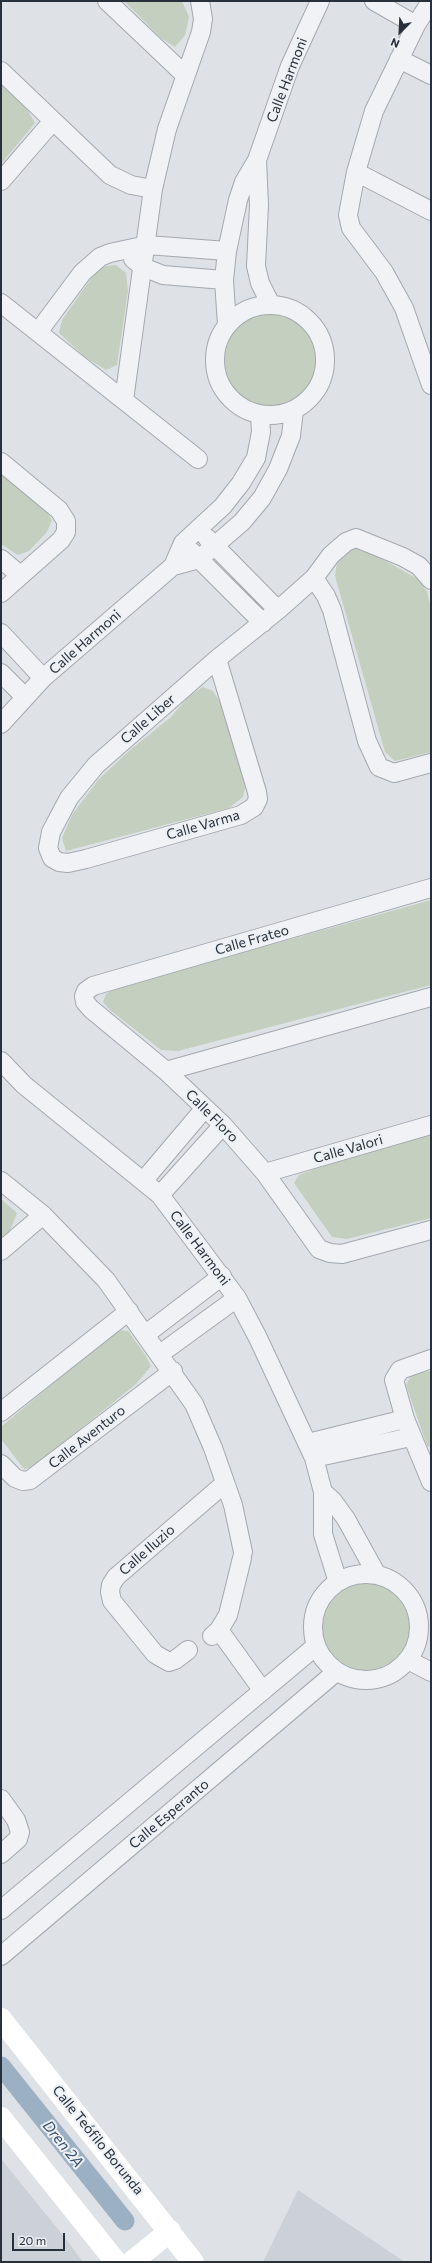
<!DOCTYPE html>
<meta charset="utf-8">
<style>
body{margin:0}
#map{position:relative;width:432px;height:2263px;overflow:hidden;background:#dee1e6;font-family:Commissioner,sans-serif}
canvas{display:block}
.frame{position:absolute;inset:0;border:2px solid #28303b;pointer-events:none}
.north{position:absolute;left:380px;top:12px;width:40px;height:40px;-webkit-text-stroke:3px #edf0f4;paint-order:stroke;rotate:204deg;font-size:11px;font-weight:700;line-height:16px;text-align:center;color:#28303b}
.north::after{content:'';display:block;margin:auto;width:14px;height:18px;background:#28303b;clip-path:polygon(50% 0,100% 100%,50% 72%,0 100%)}
.scale{position:absolute;left:12px;top:2233px;width:53px;height:18px;box-sizing:border-box;border:2px solid #28303b;border-top:0;padding-left:5px;font-size:12px;line-height:14px;white-space:nowrap;color:#28303b;-webkit-text-stroke:3px #edf0f4;paint-order:stroke}
</style>
<div id="map">
<canvas width="432" height="2263"></canvas>
<div class="frame"></div>
<div class="north">N</div>
<div class="scale">20 m</div>
</div>
<script>
const c = document.querySelector('canvas').getContext('2d');
c.lineJoin = 'round';
function fill(path, color) {
  c.fillStyle = color;
  c.fill(path, 'evenodd');
}
function poly(rows) {
  const path = new Path2D();
  for (const r of rows) {
    if (r.length === 3) {
      path.moveTo(r[0] + r[2], r[1]);
      path.arc(r[0], r[1], r[2], 0, 2 * Math.PI);
      continue;
    }
    path.moveTo(r[0], r[1]);
    for (let i = 2; i < r.length; i += 2) path.lineTo(r[i], r[i + 1]);
  }
  return path;
}
function stroke(path, color, width, dash) {
  c.strokeStyle = color;
  c.lineWidth = width;
  c.lineCap = dash ? 'butt' : 'round';
  c.setLineDash(dash || []);
  c.stroke(path);
}
function write(font, color, halo, rows, align = 'center') {
  c.font = font + ' Commissioner,sans-serif';
  c.lineWidth = 4;
  c.setLineDash([]);
  c.textBaseline = 'middle';
  c.strokeStyle = halo;
  c.fillStyle = color;
  for (const [text, x, y, turn = 0] of rows) {
    c.save();
    c.translate(x, y);
    c.rotate((+turn || 0) * Math.PI / 180);
    c.textAlign = isNaN(turn) ? turn : align;
    if (halo) c.strokeText(text, 0, 0);
    c.fillText(text, 0, 0);
    c.restore();
  }
}
const built = poly([
 [1,2159,66,2239,83,2262,1,2262],
 [298,2190,405,2262,263,2262]
]);
const green = poly([
 [124,1,182,1,189,17,185,35,175,47,161,38],
 [1,84,27,109,35,123,1,164],
 [116,265,126,273,128,291,117,365,106,370,85,357,59,333,62,320,99,267],
 [272,360,47],
 [1,473,45,508,52,520,47,532,29,551,18,555,1,544],
 [350,549,364,549,418,579,427,592,431,608,431,752,395,761,385,752,335,576,337,563],
 [203,687,213,691,224,708,245,787,243,797,229,808,66,851,62,838,72,815,98,780,129,751,171,717,189,696],
 [431,900,431,985,178,1051,161,1050,110,1010,103,1002,106,994,116,988],
 [431,1134,431,1218,347,1239,332,1237,294,1183,299,1175,325,1165],
 [1,1199,17,1213,10,1231,1,1238],
 [117,1330,128,1331,146,1356,151,1366,136,1384,33,1467,24,1469,1,1439,2,1426],
 [431,1371,431,1447,427,1446,406,1385,412,1374],
 [367,1627,45]
]);
const canal = poly([
 [1,2066,125,2221]
]);
const minor = poly([
 [107,1,185,75],
 [374,1,416,25],
 [431,1,416,25,374,111,356,172,348,215,351,228,384,272,404,308,431,385],
 [399,59,431,75],
 [1,71,110,175,131,185,153,189],
 [257,160,259,205,256,266,260,283,271,305],
 [356,172,431,211],
 [1,181,52,122],
 [133,259,143,267,163,275,224,280],
 [1,303,198,459],
 [270,360,55],
 [227,325,224,280,227,251,238,200,244,182,257,160,290,66,320,1],
 [38,332,82,273,100,257,110,253,147,245,227,251],
 [124,400,153,189,167,129,201,32,203,19,200,1],
 [1,462,59,510,66,521,66,532,61,540,1,593],
 [207,538,278,610],
 [191,551,263,623],
 [1,559,20,575],
 [173,566,199,559,242,522,262,498,278,469,291,436,294,410],
 [314,578,326,596,332,610,367,741,379,767,394,773,431,763],
 [1,633,43,678],
 [217,659,257,792,258,799,254,807,241,815,86,859,68,863,59,862,52,858,48,848,51,832,69,798,96,765,217,659,278,610,314,578,331,555,346,542,356,538,403,557,419,566,431,580],
 [1,673,25,697],
 [1,724,43,678,173,566,183,543,223,506,241,483,256,458,261,432,260,414],
 [431,888,93,986,86,991,84,996,85,1002,91,1009,166,1071,223,1125,265,1173,319,1249,330,1253,342,1254,431,1230],
 [1,1061,24,1085,160,1195,237,1298,258,1338,314,1458,323,1492,323,1534,338,1582],
 [166,1071,431,997],
 [265,1173,431,1125],
 [144,1180,205,1108],
 [1,1181,43,1215,106,1280,194,1404,213,1448,233,1505,243,1552],
 [160,1195,223,1125],
 [1,1251,43,1215],
 [146,1334,222,1276],
 [160,1354,237,1298],
 [431,1359,400,1370,394,1380,405,1419,431,1482],
 [1,1412,129,1311],
 [308,1443,405,1419],
 [314,1458,411,1437],
 [1,1464,15,1478,23,1481,30,1480,173,1371],
 [323,1492,333,1501,346,1519,377,1575],
 [366,1627,53],
 [219,1630,263,1691],
 [212,1636,219,1630,228,1615,242,1558],
 [188,1650,175,1660,169,1662,155,1654,112,1601,110,1592,111,1585,116,1577,224,1484],
 [408,1660,431,1672],
 [1,1799,16,1820,20,1832,18,1839,1,1854],
 [1,1910,316,1646],
 [1,1956,336,1672]
]);
const secondary = poly([
 [1,2019,193,2262],
 [1,2118,116,2262],
 [132,2262,170,2231]
]);
const streetNames = [
 ["Calle Harmoni",287,80,-69],
 ["Calle Harmoni",85,642,-41],
 ["Calle Liber",148,719,-41],
 ["Calle Varma",203,825,-16],
 ["Calle Frateo",252,940,-16],
 ["Calle Floro",212,1116,45],
 ["Calle Valori",348,1149,-16],
 ["Calle Harmoni",200,1248,53],
 ["Calle Aventuro",87,1437,-38],
 ["Calle Iluzio",147,1550,-41],
 ["Calle Esperanto",169,1814,-40],
 ["Calle Teófilo Borunda",98,2140,51]
];
const waterNames = [
 ["Dren 2A",63,2144,51]
];
fill(built, '#ccd0d7');
fill(green, '#c4cfbf');
stroke(canal, '#9bb0c3', 19);
stroke(minor, '#a4a8af', 20);
stroke(minor, '#f0f2f5', 18);
stroke(secondary, '#fff', 22);
write('14px', '#28303b', '#edf0f4', streetNames);
write('italic 15px', '#364f6c', '#edf0f4', waterNames);
</script>
